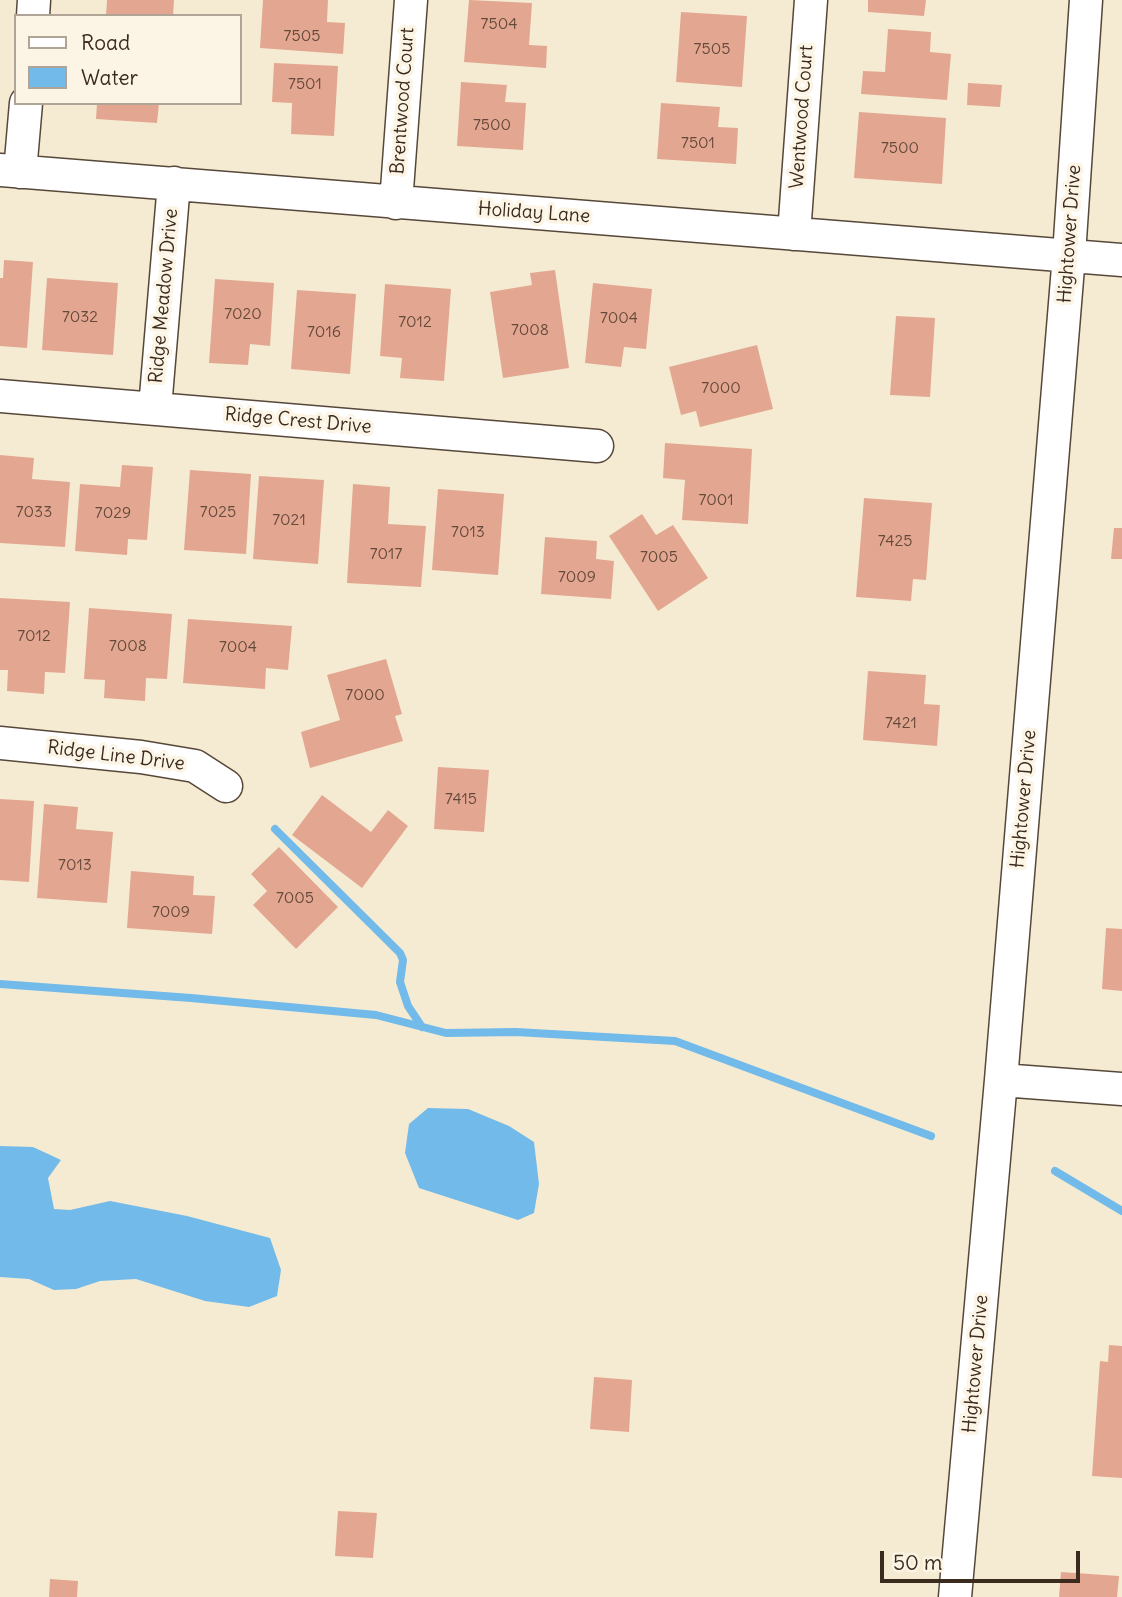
<!DOCTYPE html>
<style>
body{margin:0}
#map{position:relative;width:1122px;height:1597px;overflow:hidden;background:#f5ebd2;font-family:Delius,sans-serif}
canvas{display:block}
.legend{position:absolute;left:14px;top:14px;width:228px;height:91px;box-sizing:border-box;background:#fcf5e5;border:2px solid #afa495;margin:0;padding:9px 12px;list-style:none;font-size:21px;color:#3b2a1e}
.legend li{display:flex;align-items:center;gap:14px;height:35px}
.legend b{width:35px;border:2px solid #afa495}
.scale{position:absolute;left:880px;top:1551px;width:200px;height:32px;box-sizing:border-box;border:4px solid #3b2a1e;border-top:0;padding-left:9px;font-size:21px;line-height:24px;white-space:nowrap;color:#3b2a1e;-webkit-text-stroke:5px #fcf5e5;paint-order:stroke}
</style>
<div id="map">
<canvas width="1122" height="1597"></canvas>
<ul class="legend">
<li><b style="height:9px;background:#fff"></b>Road</li>
<li><b style="height:19px;background:#71bae9"></b>Water</li>
</ul>
<div class="scale">50 m</div>
</div>
<script>
const c = document.querySelector('canvas').getContext('2d');
c.lineJoin = 'round';
function fill(path, color) {
  c.fillStyle = color;
  c.fill(path, 'evenodd');
}
function poly(rows) {
  const path = new Path2D();
  for (const r of rows) {
    path.moveTo(r[0], r[1]);
    for (let i = 2; i < r.length; i += 2) path.lineTo(r[i], r[i + 1]);
  }
  return path;
}
function stroke(path, color, width, dash) {
  c.strokeStyle = color;
  c.lineWidth = width;
  c.lineCap = dash ? 'butt' : 'round';
  c.setLineDash(dash || []);
  c.stroke(path);
}
function write(font, color, halo, rows, align = 'center') {
  c.font = font + ' Delius,sans-serif';
  c.lineWidth = 7;
  c.setLineDash([]);
  c.textBaseline = 'middle';
  c.strokeStyle = halo;
  c.fillStyle = color;
  for (const [text, x, y, turn = 0] of rows) {
    c.save();
    c.translate(x, y);
    c.rotate((+turn || 0) * Math.PI / 180);
    c.textAlign = isNaN(turn) ? turn : align;
    if (halo) c.strokeText(text, 0, 0);
    c.fillText(text, 0, 0);
    c.restore();
  }
}
const water = poly([
 [428,1108,468,1109,509,1126,534,1142,539,1184,534,1213,518,1220,419,1188,405,1153,409,1124],
 [0,1146,33,1147,61,1160,48,1178,54,1209,70,1210,110,1201,187,1216,270,1238,281,1270,277,1296,249,1307,205,1301,136,1279,100,1281,76,1289,54,1290,29,1279,0,1277]
]);
const stream = poly([
 [275,829,400,953,403,960,400,982,408,1006,422,1027],
 [0,984,191,998,376,1015,446,1033,516,1032,675,1041,931,1136],
 [1055,1171,1122,1211]
]);
const building = poly([
 [107,0,174,0,173,16,106,16],
 [263,0,328,0,327,22,345,23,343,54,260,48],
 [469,0,532,3,529,45,547,46,546,68,464,62],
 [868,0,926,0,924,16,868,12],
 [681,12,747,16,742,87,676,82],
 [888,29,931,32,930,52,951,54,947,100,861,94,863,71,885,72],
 [274,63,338,66,334,136,291,134,292,103,272,102],
 [461,82,507,85,505,102,526,103,523,150,457,146],
 [968,83,1002,85,1000,107,967,105],
 [97,103,159,103,157,123,96,119],
 [661,103,720,107,718,127,738,128,736,164,657,159],
 [859,112,946,118,942,184,854,178],
 [4,260,33,262,27,348,0,346,0,278,3,278],
 [555,270,569,368,503,378,490,292,532,285,530,273],
 [47,278,118,283,113,355,42,350],
 [215,279,274,283,270,346,250,344,248,365,209,363],
 [593,283,652,289,646,349,624,347,621,367,585,363],
 [385,284,451,289,444,381,400,378,402,358,380,356],
 [297,290,356,294,350,374,291,369],
 [896,316,935,318,930,397,890,395],
 [757,345,773,409,700,427,696,411,681,415,669,367],
 [665,443,752,449,748,524,682,520,685,480,663,478],
 [0,455,34,458,32,479,70,482,65,547,0,543],
 [122,465,153,467,147,540,128,539,127,555,75,551,80,484,120,487],
 [190,470,251,474,246,554,184,550],
 [259,476,324,480,318,564,253,559],
 [353,484,390,487,388,524,426,526,421,587,347,583],
 [438,489,504,494,498,575,432,570],
 [864,498,932,503,926,580,913,579,911,601,856,597],
 [642,514,656,535,673,525,708,578,658,611,609,536],
 [1114,528,1122,528,1122,559,1111,559],
 [545,537,597,541,596,559,614,561,611,599,541,594],
 [0,598,70,602,65,673,45,672,44,694,7,691,8,670,0,670],
 [89,608,172,614,167,679,146,678,145,701,104,698,105,680,84,679],
 [188,619,292,626,288,670,266,668,265,689,183,683],
 [386,659,402,714,395,716,403,741,310,768,301,732,340,720,327,675],
 [868,671,926,675,924,704,940,705,937,746,863,740],
 [438,767,489,770,484,832,434,829],
 [322,795,371,832,388,810,408,826,362,888,292,835],
 [0,799,34,801,29,882,0,880],
 [44,804,78,807,76,829,113,832,107,903,37,898],
 [279,847,338,907,296,949,253,905,267,891,251,874],
 [131,871,194,876,193,895,215,896,212,934,127,928],
 [1106,928,1122,929,1122,991,1102,989],
 [1109,1345,1122,1346,1122,1478,1092,1476,1100,1361,1108,1362],
 [594,1377,632,1380,629,1432,590,1429],
 [338,1511,377,1513,373,1558,335,1556],
 [1061,1572,1119,1576,1117,1597,1059,1597],
 [50,1579,78,1581,77,1597,49,1597]
]);
const minor = poly([
 [33,16,34,0],
 [0,170,1122,260],
 [20,172,26,103],
 [396,203,411,0],
 [794,234,811,0],
 [0,396,597,446],
 [155,408,174,183],
 [0,743,141,757,195,766,226,786],
 [1001,1080,1122,1089],
 [955,1597,1001,1080,1069,255,1086,0]
]);
const numberNames = [
 ["7504",499,24],
 ["7505",302,36],
 ["7505",712,49],
 ["7501",305,84],
 ["7500",492,125],
 ["7501",698,143],
 ["7500",900,148],
 ["7020",243,314],
 ["7032",80,317],
 ["7004",619,318],
 ["7012",415,322],
 ["7008",530,330],
 ["7016",324,332],
 ["7000",721,388],
 ["7001",716,500],
 ["7033",34,512],
 ["7025",218,512],
 ["7029",113,513],
 ["7021",289,520],
 ["7013",468,532],
 ["7425",895,541],
 ["7017",386,554],
 ["7005",659,557],
 ["7009",577,577],
 ["7012",34,636],
 ["7008",128,646],
 ["7004",238,647],
 ["7000",365,695],
 ["7421",901,723],
 ["7415",461,799],
 ["7013",75,865],
 ["7005",295,898],
 ["7009",171,912]
];
const streetNames = [
 ["Brentwood Court",403,101,-86],
 ["Wentwood Court",802,117,-86],
 ["Holiday Lane",534,213,4],
 ["Hightower Drive",1070,234,-86],
 ["Ridge Meadow Drive",164,296,-85],
 ["Ridge Crest Drive",298,421,5],
 ["Ridge Line Drive",116,756,7],
 ["Hightower Drive",1024,799,-85],
 ["Hightower Drive",976,1364,-85]
];
fill(water, '#71bae9');
stroke(stream, '#71bae9', 8);
fill(building, '#e3a791');
stroke(minor, '#574739', 35);
stroke(minor, '#fff', 32);
write('16px', '#65493b', null, numberNames);
write('19px', '#3b2a1e', '#fcf5e5', streetNames);
</script>
